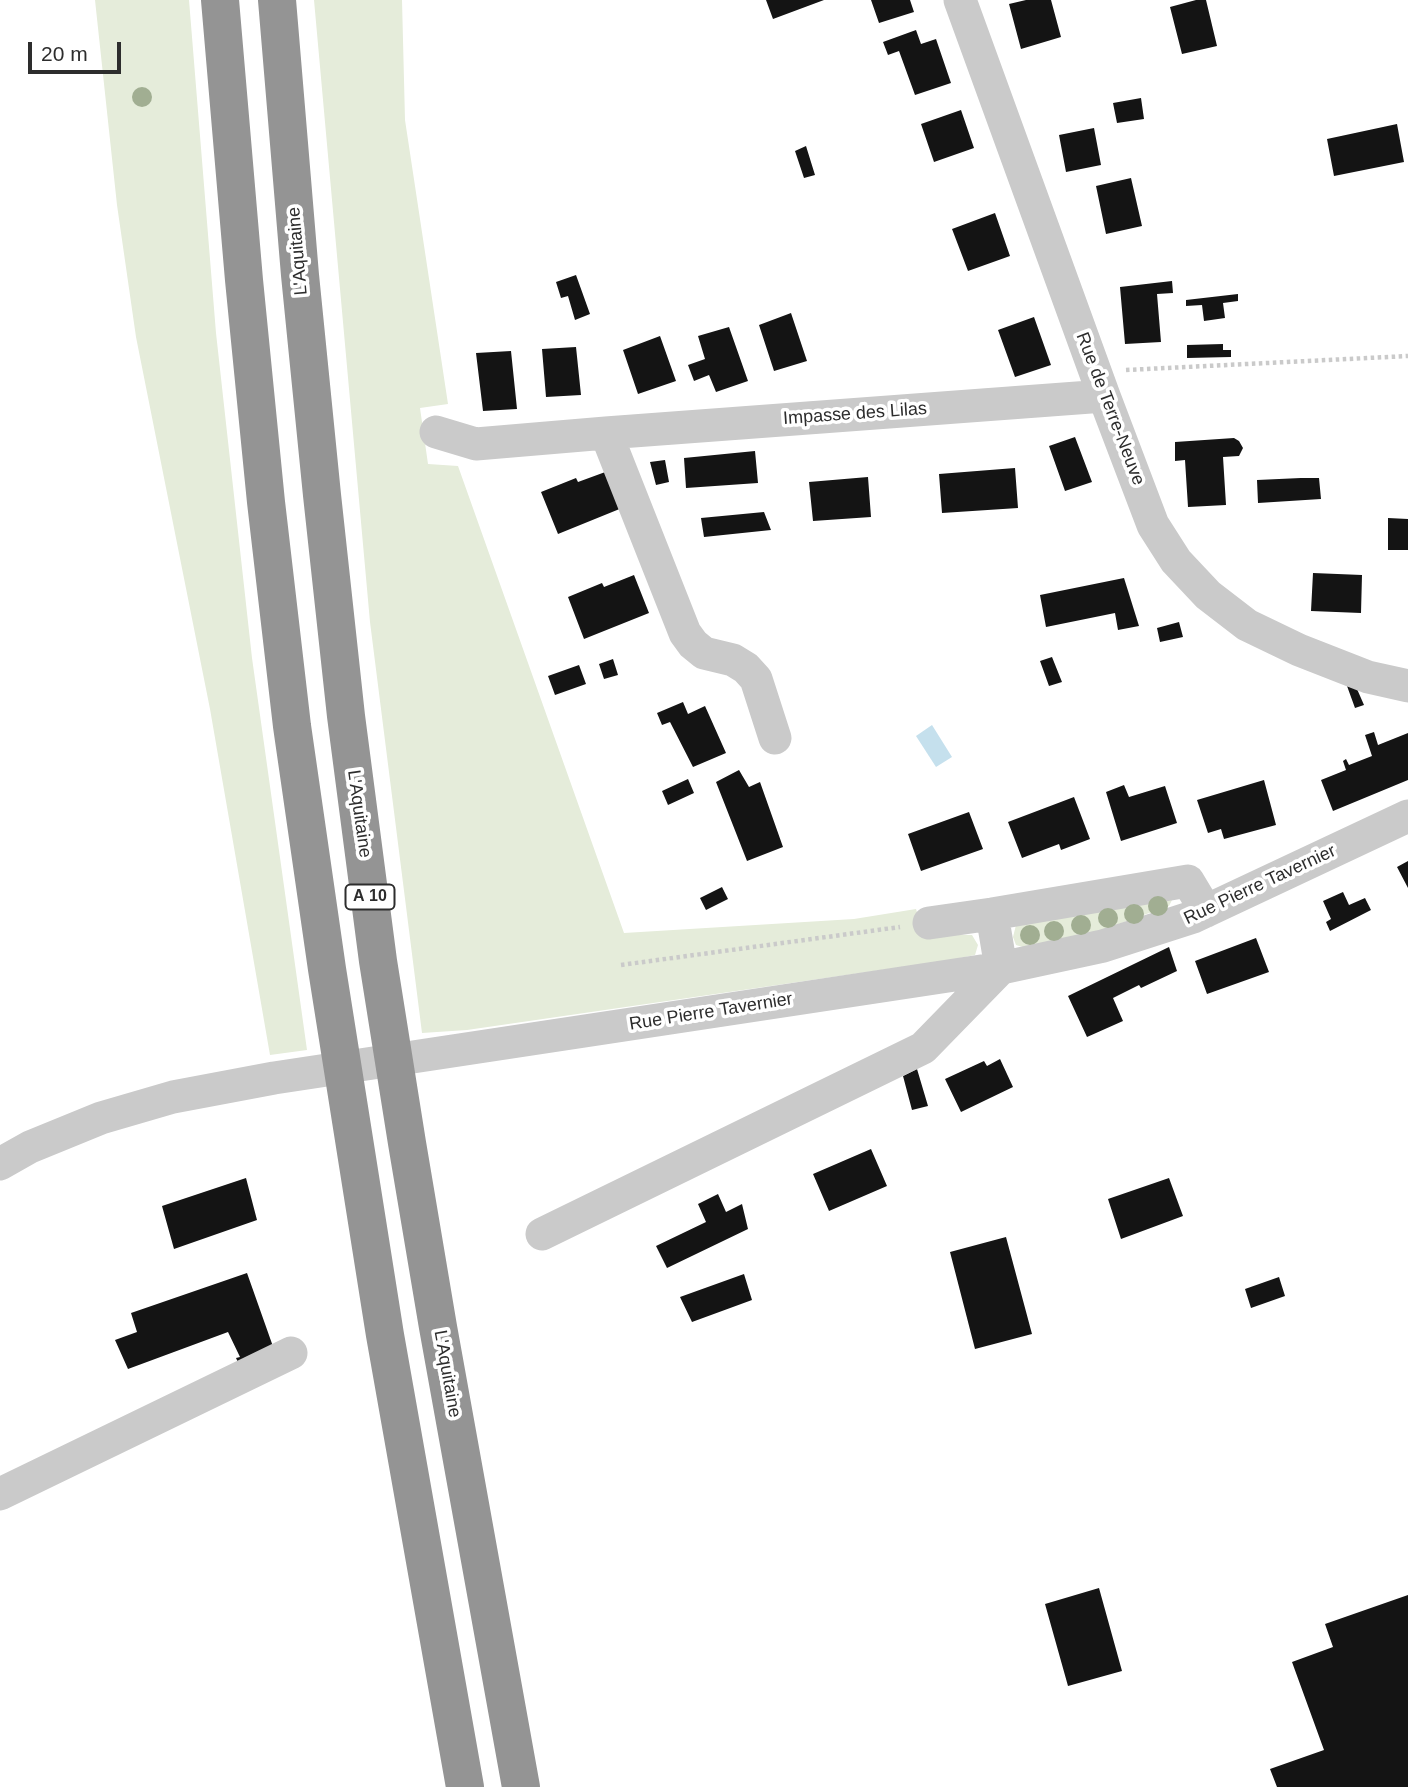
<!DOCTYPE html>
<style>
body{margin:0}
#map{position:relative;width:1408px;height:1787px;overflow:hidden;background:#fff;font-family:Arial,sans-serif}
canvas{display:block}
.scale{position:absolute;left:28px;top:42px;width:93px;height:32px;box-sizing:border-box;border:4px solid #2d2d2d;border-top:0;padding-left:9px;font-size:21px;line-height:24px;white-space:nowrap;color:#2d2d2d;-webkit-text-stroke:5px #fff;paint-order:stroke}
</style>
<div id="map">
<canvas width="1408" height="1787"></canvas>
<div class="scale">20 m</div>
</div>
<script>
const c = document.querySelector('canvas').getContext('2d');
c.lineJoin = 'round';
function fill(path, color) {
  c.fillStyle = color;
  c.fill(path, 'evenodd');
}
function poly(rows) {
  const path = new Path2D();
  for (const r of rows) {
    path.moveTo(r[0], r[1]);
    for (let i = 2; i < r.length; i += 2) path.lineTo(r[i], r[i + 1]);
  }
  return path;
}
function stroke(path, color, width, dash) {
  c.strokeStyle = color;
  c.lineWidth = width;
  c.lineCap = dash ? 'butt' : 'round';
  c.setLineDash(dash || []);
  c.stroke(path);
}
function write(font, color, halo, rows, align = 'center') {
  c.font = font + ' Arial,sans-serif';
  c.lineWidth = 7;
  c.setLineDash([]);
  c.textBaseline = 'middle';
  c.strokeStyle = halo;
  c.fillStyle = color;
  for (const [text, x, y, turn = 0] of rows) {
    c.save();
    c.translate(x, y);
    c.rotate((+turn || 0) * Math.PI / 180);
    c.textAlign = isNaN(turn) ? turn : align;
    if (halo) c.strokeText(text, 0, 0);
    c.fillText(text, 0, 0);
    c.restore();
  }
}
const green = poly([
 [95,0,189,0,216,333,252,658,307,1050,270,1055,210,709,136,337,117,205],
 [314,0,402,0,405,120,448,404,420,408,428,464,458,466,624,933,854,919,916,909,924,934,972,935,978,945,975,955,950,960,467,1030,422,1033,370,622],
 [1172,900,1169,906,1096,932,1026,948,1016,945,1013,937,1016,925]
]);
const water = poly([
 [932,725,952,757,936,767,916,736]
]);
const building = poly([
 [766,0,824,0,773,19],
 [871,0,910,0,914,12,879,23],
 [1026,0,1051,0,1061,37,1021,49,1009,4],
 [1196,0,1206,0,1217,46,1182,54,1170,7],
 [916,30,921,44,936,39,951,83,915,95,899,51,888,55,883,42],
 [1141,98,1144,119,1117,123,1113,103],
 [961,110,974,148,934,162,921,124],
 [1397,124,1404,162,1334,176,1327,139],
 [1094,128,1101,165,1066,172,1059,135],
 [806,146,815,175,804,178,795,151],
 [1131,178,1142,226,1106,234,1096,186],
 [995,213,1010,256,968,271,952,229],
 [576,275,590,314,575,320,568,296,561,298,556,282],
 [1172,281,1173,293,1157,294,1161,342,1125,344,1120,287],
 [1238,294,1238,301,1223,303,1225,318,1204,321,1202,305,1186,306,1186,300],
 [791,313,807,361,774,371,759,325],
 [1034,317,1051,365,1015,377,998,330],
 [729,327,748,381,716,392,709,375,694,381,688,365,705,359,698,336],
 [660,336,676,381,638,394,623,350],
 [1223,344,1223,350,1231,350,1231,357,1187,358,1187,345],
 [576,347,581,395,546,397,542,349],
 [511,351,517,409,483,411,476,353],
 [1075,437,1092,482,1065,491,1049,446],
 [1234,438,1239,441,1243,448,1239,456,1223,457,1226,505,1188,507,1185,460,1175,461,1175,442],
 [755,451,758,483,686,488,684,458],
 [665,460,669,482,656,485,650,462],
 [1015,468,1018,508,942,513,939,474],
 [608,471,622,508,558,534,541,492,576,478,578,482],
 [868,477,871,517,813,521,809,482],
 [1301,478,1319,478,1321,499,1258,503,1257,480],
 [764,512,771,530,704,537,701,518],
 [1388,518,1408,519,1408,550,1388,550],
 [1313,573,1362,575,1361,613,1311,611],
 [634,575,649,613,584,639,568,597,602,583,604,587],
 [1124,578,1139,626,1118,630,1115,613,1046,627,1040,595],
 [1179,622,1183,637,1160,642,1157,628],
 [1052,657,1062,682,1049,686,1040,661],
 [613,659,618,675,604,679,599,664],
 [579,665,586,684,555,695,548,676],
 [1347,686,1357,689,1364,705,1355,708],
 [683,702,688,714,705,706,726,753,693,767,670,722,662,725,657,713],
 [1374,732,1378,745,1408,733,1408,780,1333,811,1321,780,1346,770,1343,761,1346,759,1349,765,1372,756,1365,735],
 [739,770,749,787,760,782,783,847,747,861,716,782],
 [688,779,694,793,668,805,662,791],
 [1264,780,1276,825,1224,839,1221,829,1208,833,1197,800],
 [1124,785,1129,797,1165,786,1177,823,1121,841,1106,792],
 [1074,797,1090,839,1061,850,1059,844,1022,858,1008,822],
 [969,812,983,849,921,871,908,834],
 [1408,861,1408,888,1397,867],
 [722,887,728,899,706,910,700,898],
 [1343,892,1349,905,1365,898,1371,910,1330,931,1326,922,1331,919,1323,901],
 [1256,938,1269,972,1207,994,1195,961],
 [1169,947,1177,971,1141,988,1139,985,1113,998,1123,1021,1087,1037,1068,996],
 [1000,1059,1013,1087,961,1112,945,1079,984,1061,987,1066],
 [917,1069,928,1106,912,1110,903,1076],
 [871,1149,887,1186,829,1211,813,1174],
 [246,1178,257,1220,174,1249,162,1206],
 [1169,1178,1183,1216,1121,1239,1108,1199],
 [718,1194,726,1212,742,1204,748,1229,667,1268,656,1246,706,1222,698,1204],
 [1006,1237,1032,1334,975,1349,950,1252],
 [247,1273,276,1355,242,1371,236,1358,240,1357,228,1332,128,1369,115,1340,137,1332,131,1313],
 [744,1274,752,1300,692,1322,680,1297],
 [1279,1277,1285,1296,1251,1308,1245,1289],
 [1099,1588,1122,1671,1068,1686,1045,1604],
 [1408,1595,1408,1787,1277,1787,1270,1769,1324,1750,1292,1662,1333,1647,1325,1624]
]);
const path = poly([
 [1126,370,1408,356],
 [621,965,900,927]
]);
const minor = poly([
 [960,0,1104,396,1153,525,1176,561,1208,595,1247,625,1299,650,1368,677,1408,686],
 [436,432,476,444,606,433,1104,396],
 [606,433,685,633,693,644,704,653,733,660,746,668,756,679,775,738],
 [929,923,992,914,1188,881,1206,911],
 [0,1164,30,1147,101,1118,173,1097,274,1078,1001,968,1103,946,1193,917,1408,816],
 [542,1234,923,1048,1001,968,992,914],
 [0,1494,291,1353]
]);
const highway = poly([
 [220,0,244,280,266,502,292,726,327,969,385,1335,465,1787],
 [277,0,300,275,322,495,346,716,378,961,407,1143,438,1327,521,1787]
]);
const trees = [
 [142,97],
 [1158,906],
 [1134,914],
 [1108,918],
 [1081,925],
 [1054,931],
 [1030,935]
];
const shields = [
 [370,897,49]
];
const shieldNames = [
 ["A 10",370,897]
];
const streetNames = [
 ["L'Aquitaine",298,251,-95],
 ["Rue de Terre-Neuve",1110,409,69],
 ["Impasse des Lilas",855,414,-4],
 ["L'Aquitaine",359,814,82],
 ["Rue Pierre Tavernier",1260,885,-25],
 ["Rue Pierre Tavernier",711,1012,-9],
 ["L'Aquitaine",447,1374,80]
];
fill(green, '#e5ecda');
fill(water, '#c5e0ed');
fill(building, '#141414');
stroke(path, '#cacaca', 4.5, [3.5, 3.5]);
stroke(minor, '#cacaca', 33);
stroke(highway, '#949494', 38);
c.fillStyle = '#a1ae92';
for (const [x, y] of trees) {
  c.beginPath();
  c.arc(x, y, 10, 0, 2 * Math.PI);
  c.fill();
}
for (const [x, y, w] of shields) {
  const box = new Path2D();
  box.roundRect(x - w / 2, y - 12.5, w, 25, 5);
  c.fillStyle = '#fff';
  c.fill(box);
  stroke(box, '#2d2d2d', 2);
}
write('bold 16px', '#2d2d2d', null, shieldNames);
write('18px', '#2d2d2d', '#fff', streetNames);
</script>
